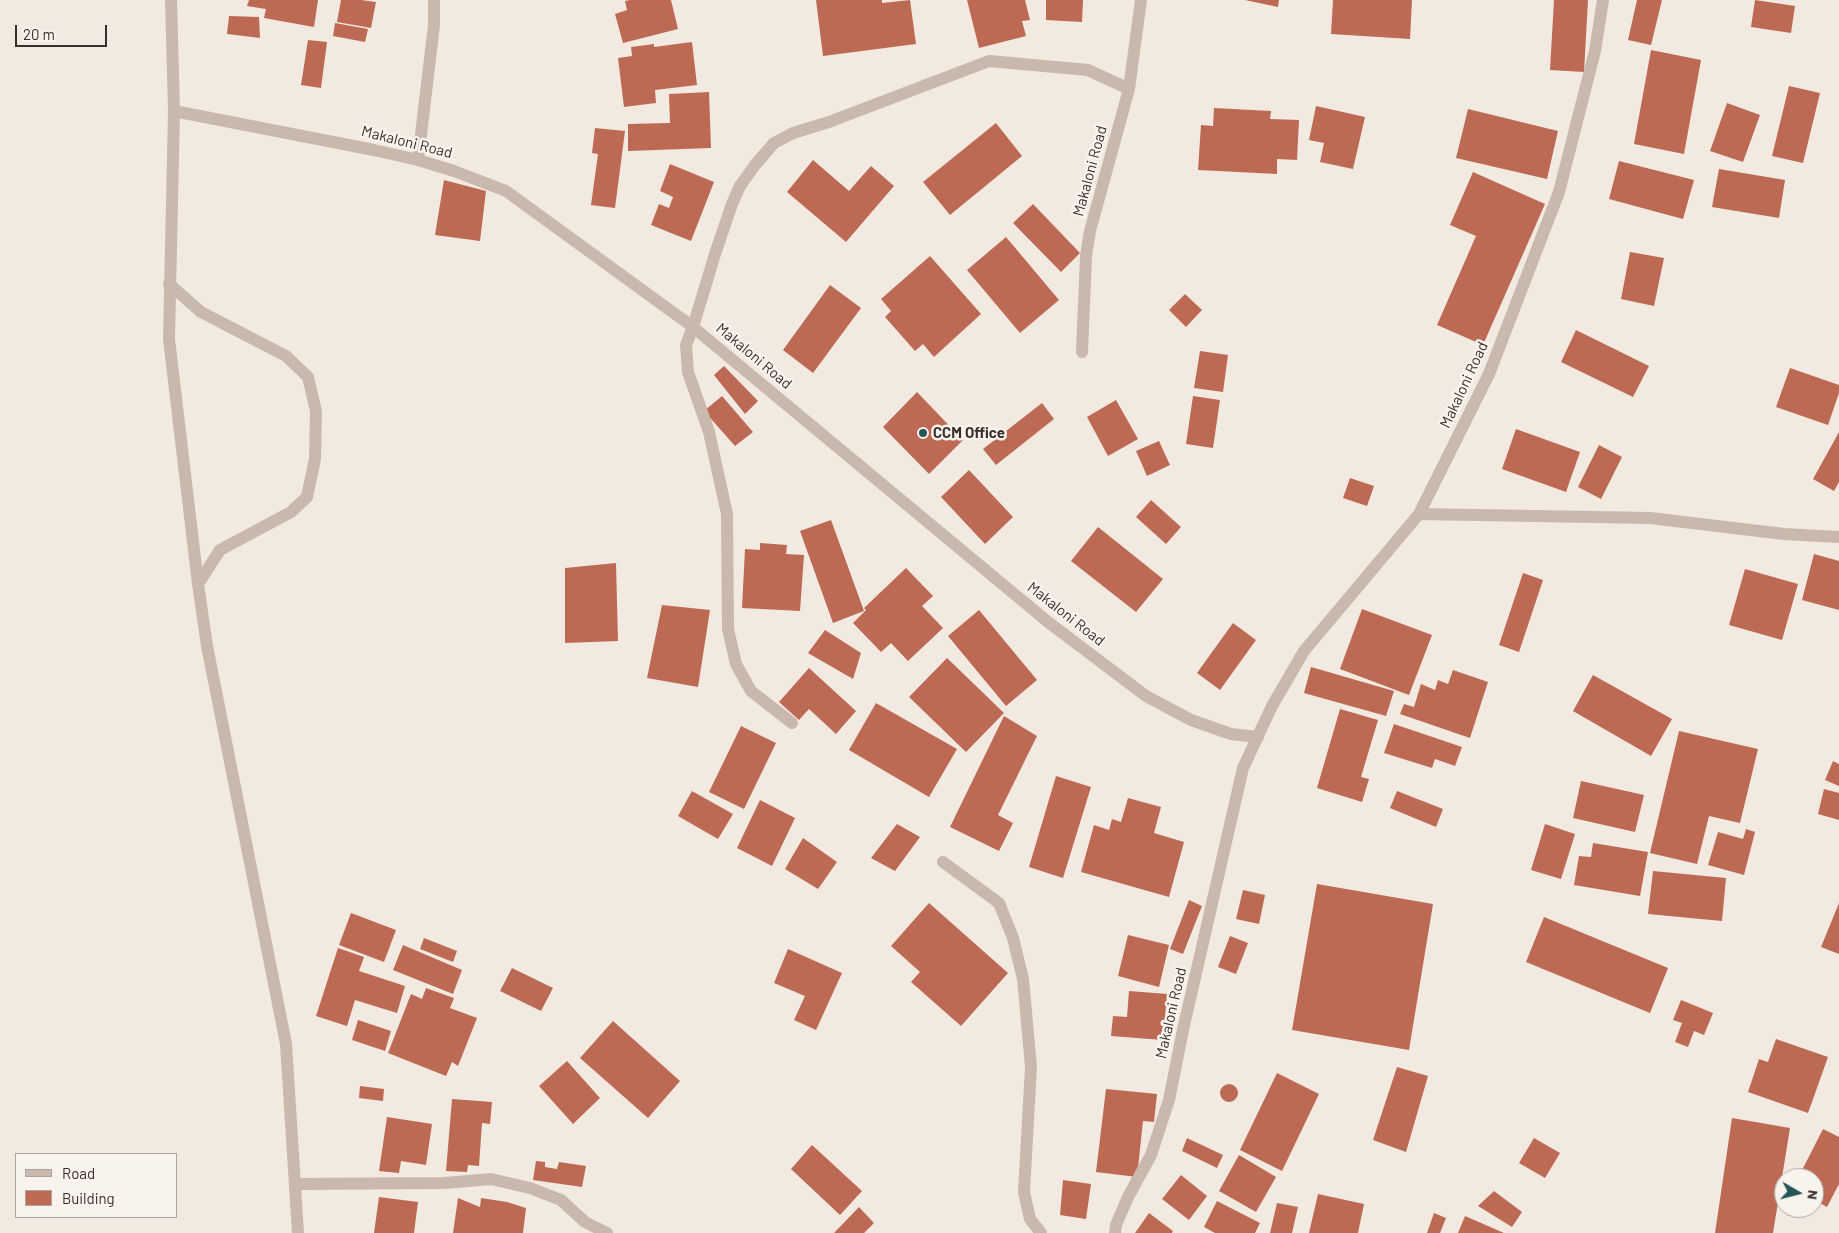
<!DOCTYPE html>
<style>
body{margin:0}
#map{position:relative;width:1839px;height:1233px;overflow:hidden;background:#f2e9e1;font-family:Barlow,sans-serif}
canvas{display:block}
.legend{position:absolute;left:15px;top:1153px;width:162px;height:65px;box-sizing:border-box;background:#f9f3ed;border:1px solid #aca59f;margin:0;padding:6px 9px;list-style:none;font-size:15px;color:#382f2b}
.legend li{display:flex;align-items:center;gap:10px;height:25px}
.legend b{width:25px;border:1px solid #aca59f}
.north{position:absolute;left:1774px;top:1168px;width:50px;height:50px;box-sizing:border-box;background:#f9f3ed;border:1px solid #aca59f;border-radius:50%;rotate:98deg;font-size:14px;font-weight:700;line-height:20px;text-align:center;color:#382f2b}
.north::after{content:'';display:block;margin:auto;width:18px;height:22px;background:#245557;clip-path:polygon(50% 0,100% 100%,50% 72%,0 100%)}
.scale{position:absolute;left:15px;top:25px;width:92px;height:22px;box-sizing:border-box;border:2px solid #382f2b;border-top:0;padding-left:6px;font-size:15px;line-height:18px;white-space:nowrap;color:#382f2b;-webkit-text-stroke:4px #f9f3ed;paint-order:stroke}
</style>
<div id="map">
<canvas width="1839" height="1233"></canvas>
<ul class="legend">
<li><b style="height:6px;background:#c9b9ad"></b>Road</li>
<li><b style="height:14px;background:#bd6a54"></b>Building</li>
</ul>
<div class="north">N</div>
<div class="scale">20 m</div>
</div>
<script>
const c = document.querySelector('canvas').getContext('2d');
c.lineJoin = 'round';
function fill(path, color) {
  c.fillStyle = color;
  c.fill(path, 'evenodd');
}
function poly(rows) {
  const path = new Path2D();
  for (const r of rows) {
    if (r.length === 3) {
      path.moveTo(r[0] + r[2], r[1]);
      path.arc(r[0], r[1], r[2], 0, 2 * Math.PI);
      continue;
    }
    path.moveTo(r[0], r[1]);
    for (let i = 2; i < r.length; i += 2) path.lineTo(r[i], r[i + 1]);
  }
  return path;
}
function stroke(path, color, width, dash) {
  c.strokeStyle = color;
  c.lineWidth = width;
  c.lineCap = dash ? 'butt' : 'round';
  c.setLineDash(dash || []);
  c.stroke(path);
}
function write(font, color, halo, rows, align = 'center') {
  c.font = font + ' Barlow,sans-serif';
  c.lineWidth = 5;
  c.setLineDash([]);
  c.textBaseline = 'middle';
  c.strokeStyle = halo;
  c.fillStyle = color;
  for (const [text, x, y, turn = 0] of rows) {
    c.save();
    c.translate(x, y);
    c.rotate((+turn || 0) * Math.PI / 180);
    c.textAlign = isNaN(turn) ? turn : align;
    if (halo) c.strokeText(text, 0, 0);
    c.fillText(text, 0, 0);
    c.restore();
  }
}
const building = poly([
 [249,0,318,0,314,27,264,18,266,9,247,6],
 [341,0,361,0,376,2,371,28,337,22],
 [630,0,671,0,678,29,623,43,615,14,627,10,625,1],
 [816,0,882,0,882,3,910,0,916,44,823,56],
 [967,0,1025,0,1030,20,1022,21,1026,36,979,48],
 [1046,0,1083,0,1082,22,1046,20],
 [1245,0,1279,0,1278,7],
 [1333,0,1412,0,1410,39,1331,34],
 [1554,0,1588,0,1584,72,1550,70],
 [1637,0,1662,0,1651,45,1628,40],
 [1755,0,1795,6,1791,33,1751,27],
 [229,16,259,17,260,38,227,34],
 [335,23,368,29,365,42,333,36],
 [308,40,327,42,321,88,301,85],
 [692,42,697,85,655,90,656,103,624,107,618,58,632,56,631,47,654,44,654,47],
 [1651,50,1701,60,1684,154,1634,144],
 [1789,86,1820,93,1803,163,1772,156],
 [709,92,711,148,628,151,628,124,670,123,669,94],
 [1727,103,1760,115,1743,162,1710,151],
 [1316,106,1365,117,1353,169,1320,162,1324,143,1309,140],
 [1214,108,1271,111,1270,119,1299,120,1297,160,1277,159,1277,174,1198,170,1201,125,1213,126],
 [1468,109,1558,131,1547,179,1456,158],
 [996,123,1022,156,950,215,923,182],
 [595,128,625,131,615,208,591,205,598,154,592,153],
 [813,160,849,191,871,166,894,186,846,242,787,192],
 [1619,161,1694,180,1683,219,1609,199],
 [670,164,714,182,691,241,651,225,659,204,669,208,673,197,660,191],
 [1719,169,1785,180,1779,218,1712,207],
 [1473,172,1545,204,1483,345,1437,325,1476,236,1450,225],
 [444,180,486,191,480,241,435,235],
 [1033,204,1080,253,1061,272,1013,223],
 [1006,237,1059,300,1020,333,967,270],
 [1630,252,1664,258,1654,306,1621,299],
 [930,256,981,314,934,357,923,344,915,351,885,317,891,311,881,299],
 [830,285,861,308,813,373,783,350],
 [1185,294,1202,310,1186,327,1169,310],
 [1576,330,1649,366,1633,397,1561,362],
 [1200,351,1228,355,1223,392,1194,388],
 [724,366,758,401,745,414,714,375],
 [1790,368,1839,385,1839,393,1828,425,1776,407],
 [917,392,963,440,929,474,883,427],
 [722,396,753,432,735,446,704,411],
 [1193,396,1220,400,1213,448,1186,444],
 [1116,400,1138,439,1108,456,1087,417],
 [1042,403,1054,419,996,465,983,449],
 [1516,429,1580,452,1566,492,1502,469],
 [1839,432,1839,482,1834,491,1813,479],
 [1159,441,1170,465,1147,476,1136,451],
 [1599,445,1622,457,1601,499,1578,487],
 [969,470,1013,517,985,544,941,497],
 [1350,478,1374,486,1367,506,1343,498],
 [1151,500,1181,527,1166,544,1136,517],
 [831,520,864,611,833,623,800,531],
 [1098,527,1163,579,1136,612,1071,561],
 [760,543,787,545,786,554,804,555,800,611,742,608,745,549,760,550],
 [1814,554,1839,561,1839,610,1802,600],
 [616,563,618,641,565,643,565,568],
 [906,568,933,596,922,606,943,628,908,661,891,643,881,652,853,623,866,610,864,608],
 [1745,569,1798,584,1782,640,1729,625],
 [1523,573,1543,580,1519,652,1499,645],
 [662,605,710,610,698,687,647,678],
 [1362,609,1432,635,1409,695,1340,669],
 [979,610,1037,680,1006,706,948,636],
 [1233,623,1256,640,1220,690,1197,673],
 [825,630,861,653,853,679,808,653],
 [947,658,1004,713,966,752,909,697],
 [1311,667,1394,691,1386,716,1304,693],
 [809,668,856,711,836,734,809,709,799,720,779,702],
 [1453,670,1488,682,1470,738,1400,714,1404,704,1414,707,1421,684,1435,690,1438,680,1448,684],
 [1593,675,1672,719,1651,756,1573,711],
 [876,703,957,749,929,797,849,750],
 [1340,709,1378,720,1361,777,1369,779,1362,802,1317,788],
 [1004,716,1037,736,998,815,1013,823,999,851,950,827],
 [1394,724,1462,747,1455,766,1435,759,1432,768,1384,753],
 [741,726,776,743,744,809,709,792],
 [1679,731,1758,749,1740,823,1709,816,1697,864,1650,853],
 [1833,761,1839,764,1839,786,1825,780],
 [1056,776,1091,787,1063,878,1029,867],
 [1581,781,1644,795,1635,832,1573,818],
 [1824,789,1839,793,1839,820,1818,814],
 [692,791,733,814,718,839,678,816],
 [1397,791,1443,809,1436,827,1390,808],
 [1128,798,1161,807,1154,833,1184,842,1169,897,1081,872,1094,825,1109,830,1112,819,1121,822],
 [760,800,795,818,772,866,737,848],
 [897,824,920,837,895,871,871,858],
 [1545,824,1575,834,1561,879,1531,870],
 [1746,829,1755,832,1744,875,1708,865,1718,832,1743,839],
 [803,838,837,862,818,889,785,869],
 [1593,843,1648,852,1640,896,1574,885,1579,856,1591,857],
 [1653,871,1726,878,1722,921,1648,914],
 [1317,884,1433,904,1409,1050,1292,1030],
 [1243,890,1265,895,1259,924,1236,919],
 [1189,900,1202,906,1183,954,1170,949],
 [929,903,1008,973,961,1026,911,982,920,972,891,946],
 [1839,903,1839,954,1821,947],
 [351,913,396,930,384,962,339,945],
 [1544,917,1668,968,1650,1013,1526,962],
 [1128,935,1169,945,1159,987,1118,976],
 [1230,936,1248,943,1236,974,1218,967],
 [424,938,457,951,453,962,420,949],
 [403,945,462,970,453,994,393,970],
 [338,948,364,957,359,971,405,986,397,1013,355,1000,347,1026,316,1016],
 [788,949,842,973,816,1030,794,1020,805,996,774,983],
 [512,968,553,988,541,1011,500,991],
 [426,988,454,998,450,1008,477,1018,458,1066,452,1062,446,1076,388,1053,411,994,422,999],
 [1129,991,1167,994,1163,1040,1111,1036,1113,1016,1127,1017],
 [1681,1000,1713,1013,1704,1035,1694,1031,1688,1047,1675,1042,1682,1023,1673,1020],
 [358,1020,391,1031,385,1051,352,1040],
 [613,1021,680,1081,648,1118,580,1058],
 [1776,1039,1828,1057,1808,1113,1748,1092,1759,1059,1768,1062],
 [567,1061,600,1098,573,1124,539,1086],
 [1397,1067,1428,1076,1406,1152,1373,1140],
 [1277,1073,1319,1094,1282,1171,1240,1150],
 [1229,1093,9],
 [360,1086,384,1089,383,1101,359,1098],
 [1106,1089,1157,1094,1154,1122,1143,1121,1137,1177,1096,1172],
 [452,1099,492,1102,490,1124,482,1123,479,1166,468,1165,467,1172,446,1171],
 [387,1117,432,1124,426,1165,401,1161,399,1173,379,1171],
 [1732,1118,1790,1128,1773,1233,1715,1233],
 [1823,1129,1839,1137,1839,1184,1827,1207,1814,1200,1814,1178,1798,1178],
 [1187,1138,1223,1155,1217,1168,1182,1151],
 [1534,1138,1560,1153,1545,1178,1519,1163],
 [812,1145,862,1191,840,1215,791,1169],
 [1239,1155,1276,1177,1256,1212,1219,1191],
 [536,1161,545,1162,545,1167,557,1169,559,1162,586,1166,582,1187,533,1180],
 [1181,1175,1207,1196,1189,1220,1162,1199],
 [1063,1180,1091,1184,1086,1219,1060,1215],
 [1494,1191,1522,1212,1512,1227,1478,1206],
 [1318,1194,1364,1204,1358,1233,1309,1233],
 [379,1197,418,1202,414,1233,374,1233],
 [458,1198,480,1207,481,1198,507,1202,526,1208,523,1233,453,1233],
 [1217,1201,1260,1223,1255,1233,1215,1233,1204,1227],
 [1277,1203,1298,1207,1292,1233,1270,1233],
 [859,1207,874,1223,864,1233,834,1233],
 [1149,1213,1173,1231,1172,1233,1135,1233],
 [1434,1213,1446,1218,1440,1233,1427,1233],
 [1465,1216,1504,1233,1458,1233]
]);
const service = poly([
 [169,284,201,312,286,356,308,377,316,411,315,459,307,497,291,512,220,550,198,584]
]);
const minor = poly([
 [171,0,174,111,169,339,198,584,207,646,286,1044,298,1233],
 [174,111,374,150,418,160,454,171,506,191,693,327,1048,622,1146,696,1191,720,1231,734,1258,737],
 [418,160,434,25,434,0],
 [1082,352,1086,256,1090,231,1129,89,1141,0],
 [1419,514,1650,518,1784,534,1839,537],
 [792,723,751,691,736,664,728,629,727,514,709,432,688,372,686,345,693,327,715,254,732,204,740,186,755,165,774,143,793,133,829,122,989,61,1088,70,1129,89],
 [943,862,999,903,1013,938,1023,979,1031,1067,1024,1192,1030,1219,1041,1233],
 [296,1184,445,1183,491,1179,530,1188,561,1200,585,1222,607,1233],
 [1115,1233,1116,1225,1128,1197,1151,1155,1169,1100,1183,1030,1243,768,1272,706,1304,651,1419,514,1489,374,1559,192,1595,51,1603,0]
]);
const markers = [
 [923,433,5,"#245557"]
];
const streetNames = [
 ["Makaloni Road",407,142,14],
 ["Makaloni Road",1090,171,-75],
 ["Makaloni Road",754,356,40],
 ["Makaloni Road",1464,385,-65],
 ["Makaloni Road",1066,614,38],
 ["Makaloni Road",1171,1013,-77]
];
const poiNames = [
 ["CCM Office",933,433]
];
fill(building, '#bd6a54');
stroke(service, '#c9b9ad', 12);
stroke(minor, '#c9b9ad', 12);
for (const [x, y, r, color] of markers) {
  const dot = new Path2D();
  dot.arc(x, y, r, 0, 2 * Math.PI);
  c.fillStyle = color;
  c.fill(dot);
  stroke(dot, '#f9f3ed', 2);
}
write('15px', '#382f2b', '#f9f3ed', streetNames);
write('bold 15px', '#382f2b', '#f9f3ed', poiNames, 'left');
</script>
